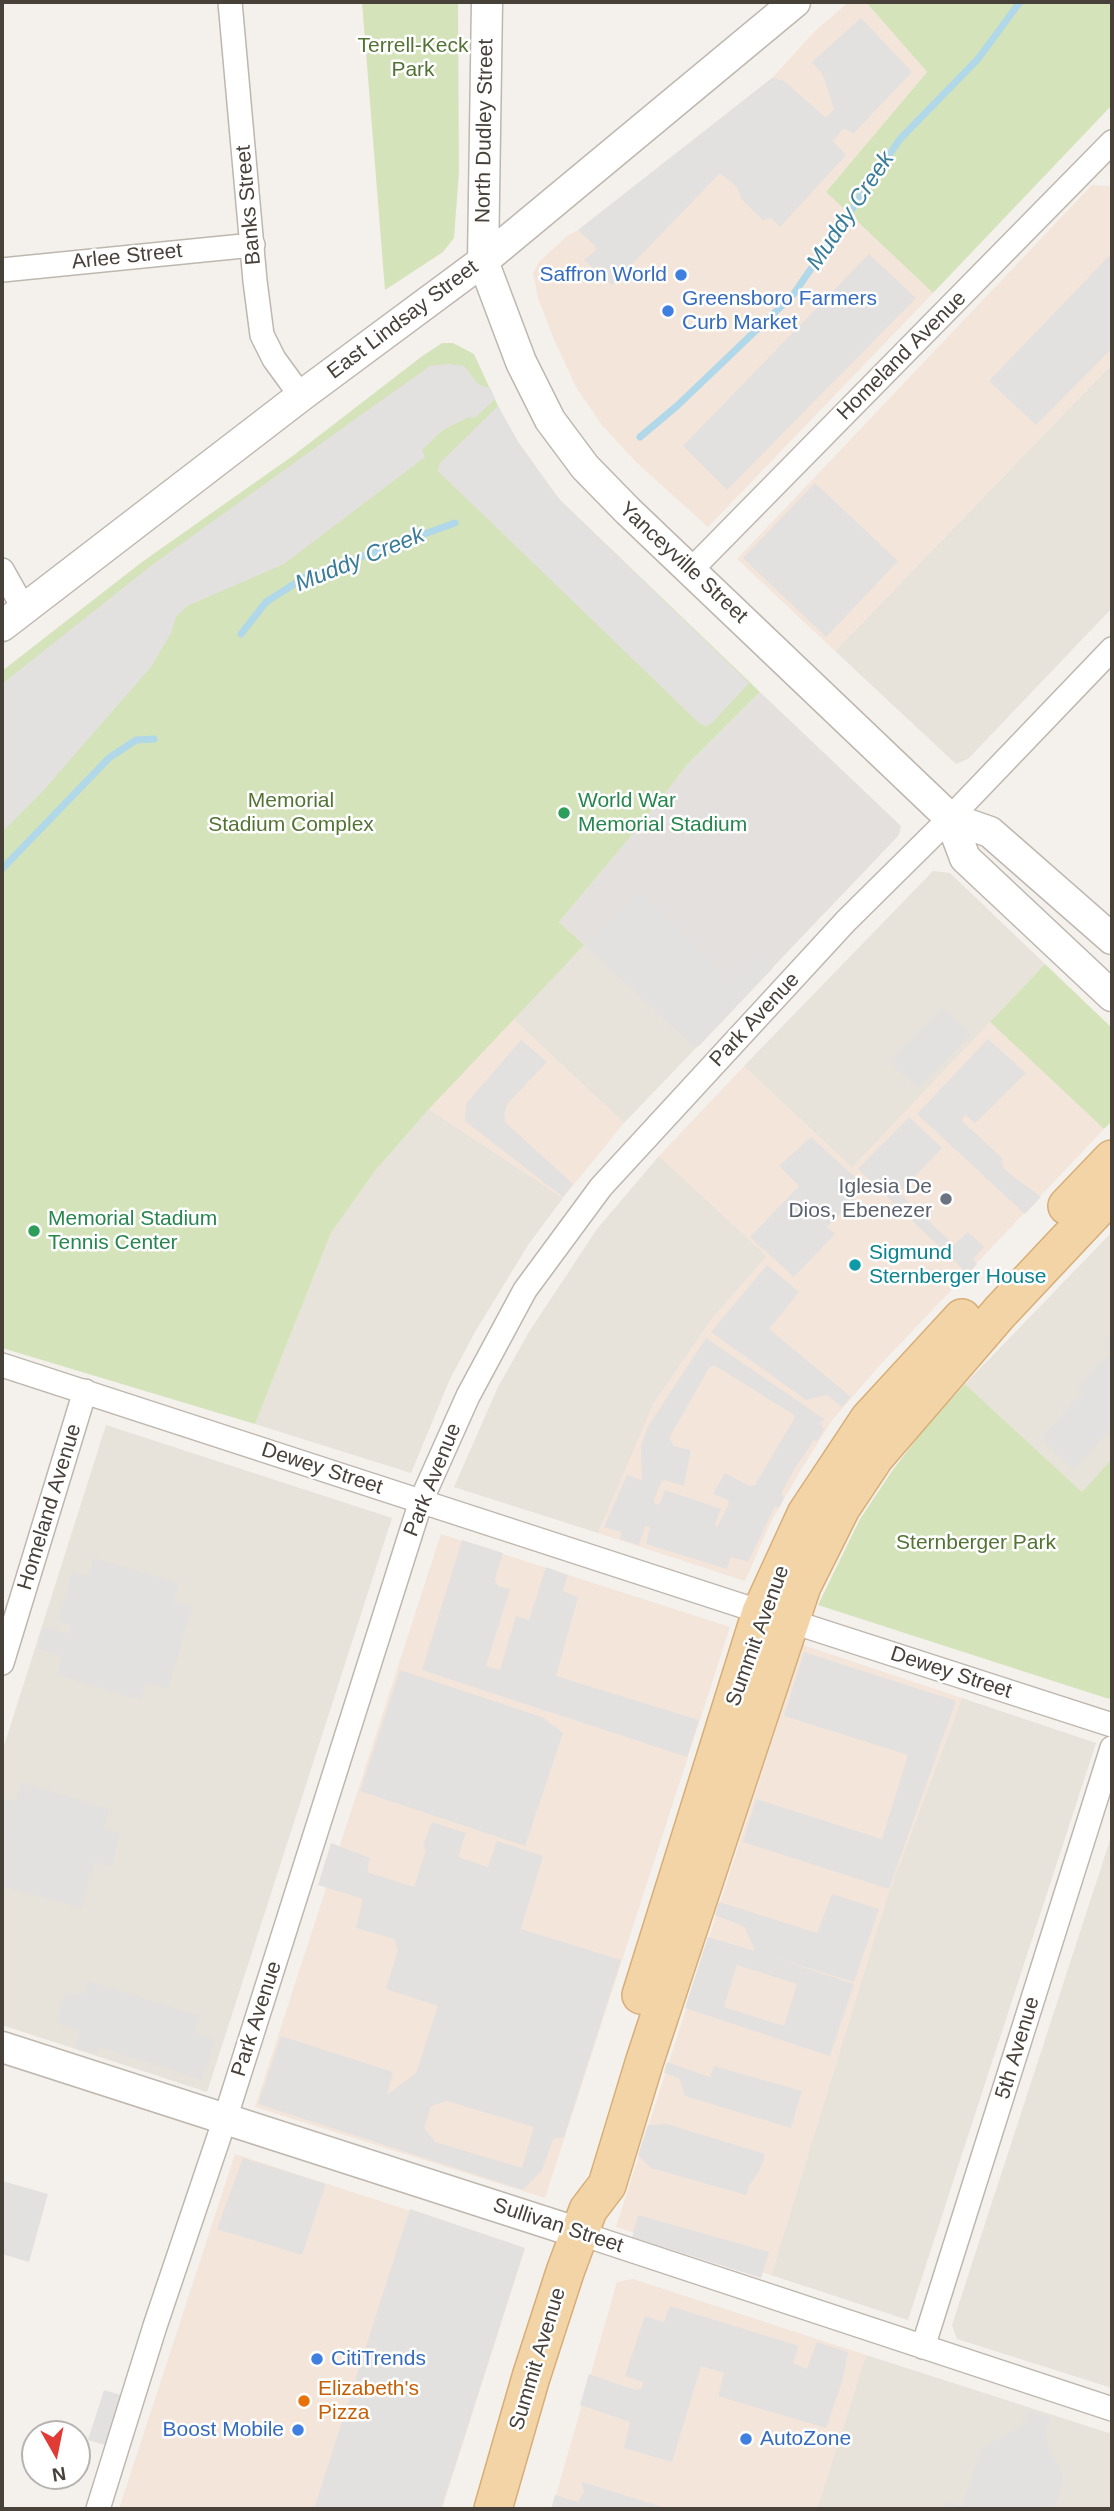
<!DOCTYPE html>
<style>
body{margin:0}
#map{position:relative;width:1114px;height:2511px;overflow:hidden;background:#f4f0ec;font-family:Helvetica,sans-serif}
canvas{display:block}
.frame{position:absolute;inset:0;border:4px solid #48413a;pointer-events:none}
.north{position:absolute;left:21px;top:2420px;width:70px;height:70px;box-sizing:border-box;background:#fff;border:2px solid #b6b3b0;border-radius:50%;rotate:171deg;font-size:19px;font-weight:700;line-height:28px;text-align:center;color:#48413a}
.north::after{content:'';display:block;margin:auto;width:24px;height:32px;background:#e13b36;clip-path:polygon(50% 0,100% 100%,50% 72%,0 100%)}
</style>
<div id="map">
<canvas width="1114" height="2511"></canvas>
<div class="frame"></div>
<div class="north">N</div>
</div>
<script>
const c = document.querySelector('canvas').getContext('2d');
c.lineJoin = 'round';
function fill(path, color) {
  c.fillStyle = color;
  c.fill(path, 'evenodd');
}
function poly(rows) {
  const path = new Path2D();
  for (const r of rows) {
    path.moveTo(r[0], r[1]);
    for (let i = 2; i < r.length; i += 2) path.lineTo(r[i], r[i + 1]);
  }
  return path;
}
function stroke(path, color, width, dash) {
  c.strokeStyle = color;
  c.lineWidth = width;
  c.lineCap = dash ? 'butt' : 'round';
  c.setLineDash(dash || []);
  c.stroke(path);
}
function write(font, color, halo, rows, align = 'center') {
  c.font = font + ' Helvetica,sans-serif';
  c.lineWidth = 5;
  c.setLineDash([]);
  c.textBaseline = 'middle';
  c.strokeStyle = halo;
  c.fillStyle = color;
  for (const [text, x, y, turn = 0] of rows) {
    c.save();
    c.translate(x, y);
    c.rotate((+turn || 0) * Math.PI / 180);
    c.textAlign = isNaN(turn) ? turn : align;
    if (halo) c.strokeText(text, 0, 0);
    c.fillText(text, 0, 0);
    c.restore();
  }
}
const residential = poly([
 [1112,364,1112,608,968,759,956,764,835,651],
 [933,871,950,873,1045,964,852,1168,744,1066],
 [584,945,695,1049,624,1123,512,1018],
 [429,1109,563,1198,528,1245,475,1332,450,1379,411,1473,255,1424,331,1233,375,1171],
 [659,1156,767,1256,712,1319,654,1403,598,1533,454,1487,498,1387,529,1332,597,1229],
 [1112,1232,1112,1459,1082,1492,965,1384],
 [106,1425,392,1518,207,2092,2,2025,2,1752],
 [962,1698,1096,1743,908,2320,771,2275,888,1894],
 [1112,1834,1112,2388,957,2339,952,2325],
 [866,2355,1112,2434,1112,2509,817,2509]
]);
const commercial = poly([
 [849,2,866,2,927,72,826,192,933,293,708,527,636,462,602,425,576,387,553,337,538,298,533,273,539,262,567,236,578,230,772,78,815,31],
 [1092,185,1109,186,1112,190,1112,364,835,651,737,559],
 [512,1018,624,1123,563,1198,429,1109],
 [990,1022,1104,1129,881,1364,833,1419,799,1473,770,1524,745,1581,598,1533,654,1403,712,1319,767,1256,659,1156,744,1066,852,1168],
 [441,1534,730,1627,545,2198,255,2107],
 [803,1645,962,1698,888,1894,771,2275,616,2227],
 [235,2154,525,2248,442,2509,119,2509],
 [633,2279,866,2355,817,2509,552,2509,617,2282]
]);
const industrial = poly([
 [760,692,901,826,899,835,695,1049,559,922,637,829,687,765]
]);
const green = poly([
 [362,2,458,2,459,172,454,238,443,252,385,290],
 [866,2,1112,2,1112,105,933,293,826,192,927,72],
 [442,343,453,343,474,354,498,406,518,442,559,499,760,692,687,765,637,829,559,922,584,945,429,1109,375,1171,331,1233,255,1424,2,1348,2,671,142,562,294,455,421,357],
 [1045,964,1112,1028,1112,1121,1104,1129,990,1022],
 [965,1384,1082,1492,1112,1459,1112,1694,1109,1699,818,1605,860,1519,892,1471,925,1428]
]);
const parking = poly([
 [861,18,912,72,853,134,846,129,842,130,833,141,846,155,780,227,771,218,763,220,742,200,737,187,720,173,612,285,584,260,596,250,595,246,578,230,772,78,784,81,826,118,834,109,823,75,812,62],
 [1112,253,1112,348,1036,425,989,381],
 [869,254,916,298,727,490,683,446],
 [448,364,464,366,478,384,491,389,495,399,475,418,469,417,443,430,422,450,425,457,284,564,187,606,176,617,171,633,151,667,43,791,2,832,2,684,152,565,358,417,430,366],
 [498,406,518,442,559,499,749,683,712,723,707,726,700,724,438,471,440,463],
 [815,483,898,561,826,637,743,558],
 [642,891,731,980,758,954,773,968,698,1047,587,945],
 [943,1008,971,1034,918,1088,890,1062],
 [988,1039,1026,1073,975,1123,966,1115,961,1120,1003,1159,1001,1162,1003,1167,1010,1174,1041,1197,1025,1214,917,1114],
 [521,1040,547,1062,508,1103,504,1114,506,1123,573,1184,563,1197,465,1121,466,1104],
 [909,1117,942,1148,899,1193,954,1245,968,1232,984,1247,973,1259,977,1264,968,1274,858,1169],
 [811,1137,866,1187,827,1227,835,1234,794,1277,750,1237,799,1186,779,1166],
 [767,1265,799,1292,769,1329,851,1397,842,1407,827,1395,806,1400,711,1332],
 [1112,1337,1112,1428,1074,1469,1041,1438,1083,1393,1078,1387,1112,1351,1106,1344],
 [706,1338,824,1419,820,1423,824,1430,817,1441,814,1440,795,1468,781,1494,784,1497,779,1508,775,1506,748,1562,731,1557,727,1569,646,1544,650,1527,645,1526,639,1545,620,1539,621,1532,604,1527,627,1475,642,1480,641,1445,649,1425],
 [714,1365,794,1415,794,1419,755,1485,750,1486,725,1473,713,1494,728,1500,729,1504,717,1527,715,1525,721,1509,665,1490,659,1505,655,1504,654,1500,661,1482,664,1480,684,1486,691,1450,674,1446,669,1438,709,1368],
 [462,1540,503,1553,495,1579,498,1586,510,1589,486,1666,500,1670,516,1616,529,1620,546,1567,568,1575,563,1591,578,1597,556,1676,699,1720,687,1757,422,1670],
 [94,1558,179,1583,174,1602,192,1607,168,1689,146,1683,140,1700,57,1675,62,1657,37,1648,43,1627,70,1634,72,1625,57,1621,72,1572,89,1576],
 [804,1652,956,1701,889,1889,743,1842,756,1799,882,1839,908,1755,784,1716],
 [400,1670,542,1717,563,1733,525,1846,360,1791],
 [21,1782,109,1809,104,1828,120,1834,112,1866,95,1862,81,1908,2,1886,2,1841,5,1837,2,1833,2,1797,16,1801],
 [432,1822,466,1833,458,1857,488,1867,497,1841,543,1856,521,1929,621,1960,564,2137,553,2139,542,2170,523,2190,258,2104,281,2036,393,2072,387,2095,416,2073,438,2006,386,1989,398,1950,394,1939,356,1928,363,1899,318,1885,331,1843,370,1858,367,1872,414,1887,426,1850,423,1845],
 [447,2101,534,2127,522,2168,435,2142,424,2128,431,2106],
 [832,1894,879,1909,854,1982,772,1957,854,1984,830,2056,685,2008,708,1937,755,1951,745,1927,715,1915,719,1902,817,1933],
 [737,1965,797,1984,784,2026,724,2007],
 [88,1981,200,2016,195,2029,197,2034,215,2040,202,2080,99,2047,96,2054,75,2048,79,2035,77,2030,56,2023,65,1992,78,1995,83,1994],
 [667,2062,710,2077,714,2066,802,2091,791,2128,685,2096,679,2078,664,2073],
 [667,2124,765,2154,760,2170,750,2184,746,2195,651,2168,638,2155,648,2125],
 [243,2158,326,2184,302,2255,217,2229],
 [2,2181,48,2194,29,2262,2,2254],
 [410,2209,525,2248,441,2509,314,2509],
 [638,2215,769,2252,761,2278,632,2237],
 [670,2306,799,2346,793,2363,807,2369,817,2342,848,2352,842,2382,826,2428,718,2396,724,2373,701,2366,672,2462,624,2448,630,2422,580,2405,589,2374,635,2390,642,2388,643,2382,625,2376,645,2316,664,2322],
 [104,2390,121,2395,105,2445,88,2440],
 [1028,2410,1050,2417,1046,2434,1049,2448,1061,2470,1063,2481,1054,2509,943,2509,946,2501,962,2506,980,2452,985,2446,1022,2426],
 [582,2482,669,2509,551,2509,555,2495,578,2502,584,2492]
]);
const stream = poly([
 [640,437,678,405,793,295,900,139,978,59,1020,2],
 [241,634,266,602,305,577,455,523],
 [2,869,109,758,136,740,154,739]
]);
const minor = poly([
 [230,2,255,281,262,335,274,359,301,396],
 [2,270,253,245],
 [2,570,24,609],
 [691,570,1112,142],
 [2,1365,761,1612],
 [790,1621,1112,1725],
 [2,1663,85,1391],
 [579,2233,1112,2409],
 [923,2347,1112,1748],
 [98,2509,155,2326,225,2119,421,1501,468,1396,525,1290,601,1187,846,921,950,818,1112,649]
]);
const tertiary = poly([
 [487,2,483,261,521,362,550,420,585,467,628,511,950,818,990,832,1112,939],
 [2,626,301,396,483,261,795,2],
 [950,818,965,858,1112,996],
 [2,2047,579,2233]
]);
const primary = poly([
 [1067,1206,1112,1159],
 [641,1995,761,1612,806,1514,869,1419,962,1318],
 [493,2509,531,2377,565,2272,588,2210,607,2185,645,2060,802,1586,841,1508,875,1457,1000,1312,1112,1193]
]);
const markers = [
 [681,275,7,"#3f7fe0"],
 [668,311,7,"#3f7fe0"],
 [564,813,7,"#2e9e5b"],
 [946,1199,7,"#6b7280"],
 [34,1231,7,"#2e9e5b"],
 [855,1265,7,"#0f9aa8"],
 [317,2359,7,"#3f7fe0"],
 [304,2401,7,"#e8710a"],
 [298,2430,7,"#3f7fe0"],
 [746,2439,7,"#3f7fe0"]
];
const parkNames = [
 ["Terrell-Keck",413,46],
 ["Park",413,70],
 ["Memorial",291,801],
 ["Stadium Complex",291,825],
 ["Sternberger Park",976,1543]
];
const streetNames = [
 ["North Dudley Street",485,131,-89],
 ["Banks Street",249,205,-95],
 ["Arlee Street",127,257,-6],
 ["East Lindsay Street",403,320,-37],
 ["Homeland Avenue",902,356,-45],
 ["Yanceyville Street",683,563,43],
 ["Park Avenue",755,1020,-47],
 ["Dewey Street",322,1469,18],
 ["Park Avenue",433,1480,-68],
 ["Homeland Avenue",50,1507,-73],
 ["Summit Avenue",758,1636,-70],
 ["Dewey Street",951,1673,18],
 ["Park Avenue",257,2019,-72],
 ["5th Avenue",1018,2048,-73],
 ["Sullivan Street",558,2226,18],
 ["Summit Avenue",538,2359,-73]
];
const shopNames = [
 ["Saffron World",667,275,"right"],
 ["Greensboro Farmers",682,299],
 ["Curb Market",682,323],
 ["CitiTrends",331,2359],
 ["Boost Mobile",284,2430,"right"],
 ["AutoZone",760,2439]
];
const leisureNames = [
 ["World War",578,801],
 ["Memorial Stadium",578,825],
 ["Memorial Stadium",48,1219],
 ["Tennis Center",48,1243]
];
const worshipNames = [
 ["Iglesia De",932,1187],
 ["Dios, Ebenezer",932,1211]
];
const cultureNames = [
 ["Sigmund",869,1253],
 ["Sternberger House",869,1277]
];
const foodNames = [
 ["Elizabeth's",318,2389],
 ["Pizza",318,2413]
];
const waterNames = [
 ["Muddy Creek",851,211,-56],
 ["Muddy Creek",360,560,-22]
];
fill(residential, '#e7e2da');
fill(commercial, '#f3e5da');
fill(industrial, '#e4e0dd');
fill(green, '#d5e3ba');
fill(parking, '#e3e1df');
stroke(stream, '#b0d8e9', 7);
stroke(minor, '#bfb7af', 26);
stroke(tertiary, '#bfb7af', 33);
stroke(primary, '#d7ae77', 40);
stroke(minor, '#fff', 23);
stroke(tertiary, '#fff', 30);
stroke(primary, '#f3d4a6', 37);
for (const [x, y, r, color] of markers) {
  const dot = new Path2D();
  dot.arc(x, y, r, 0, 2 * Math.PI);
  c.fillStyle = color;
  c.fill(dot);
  stroke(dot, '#fff', 2.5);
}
write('21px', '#537334', '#fff', parkNames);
write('21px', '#48413a', '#fff', streetNames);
write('21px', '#366cbe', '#fff', shopNames, 'left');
write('21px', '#27864d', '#fff', leisureNames, 'left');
write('21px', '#5b616d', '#fff', worshipNames, 'right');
write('21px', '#0d838f', '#fff', cultureNames, 'left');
write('21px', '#c56008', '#fff', foodNames, 'left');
write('italic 23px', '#3a7c99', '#fff', waterNames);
</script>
